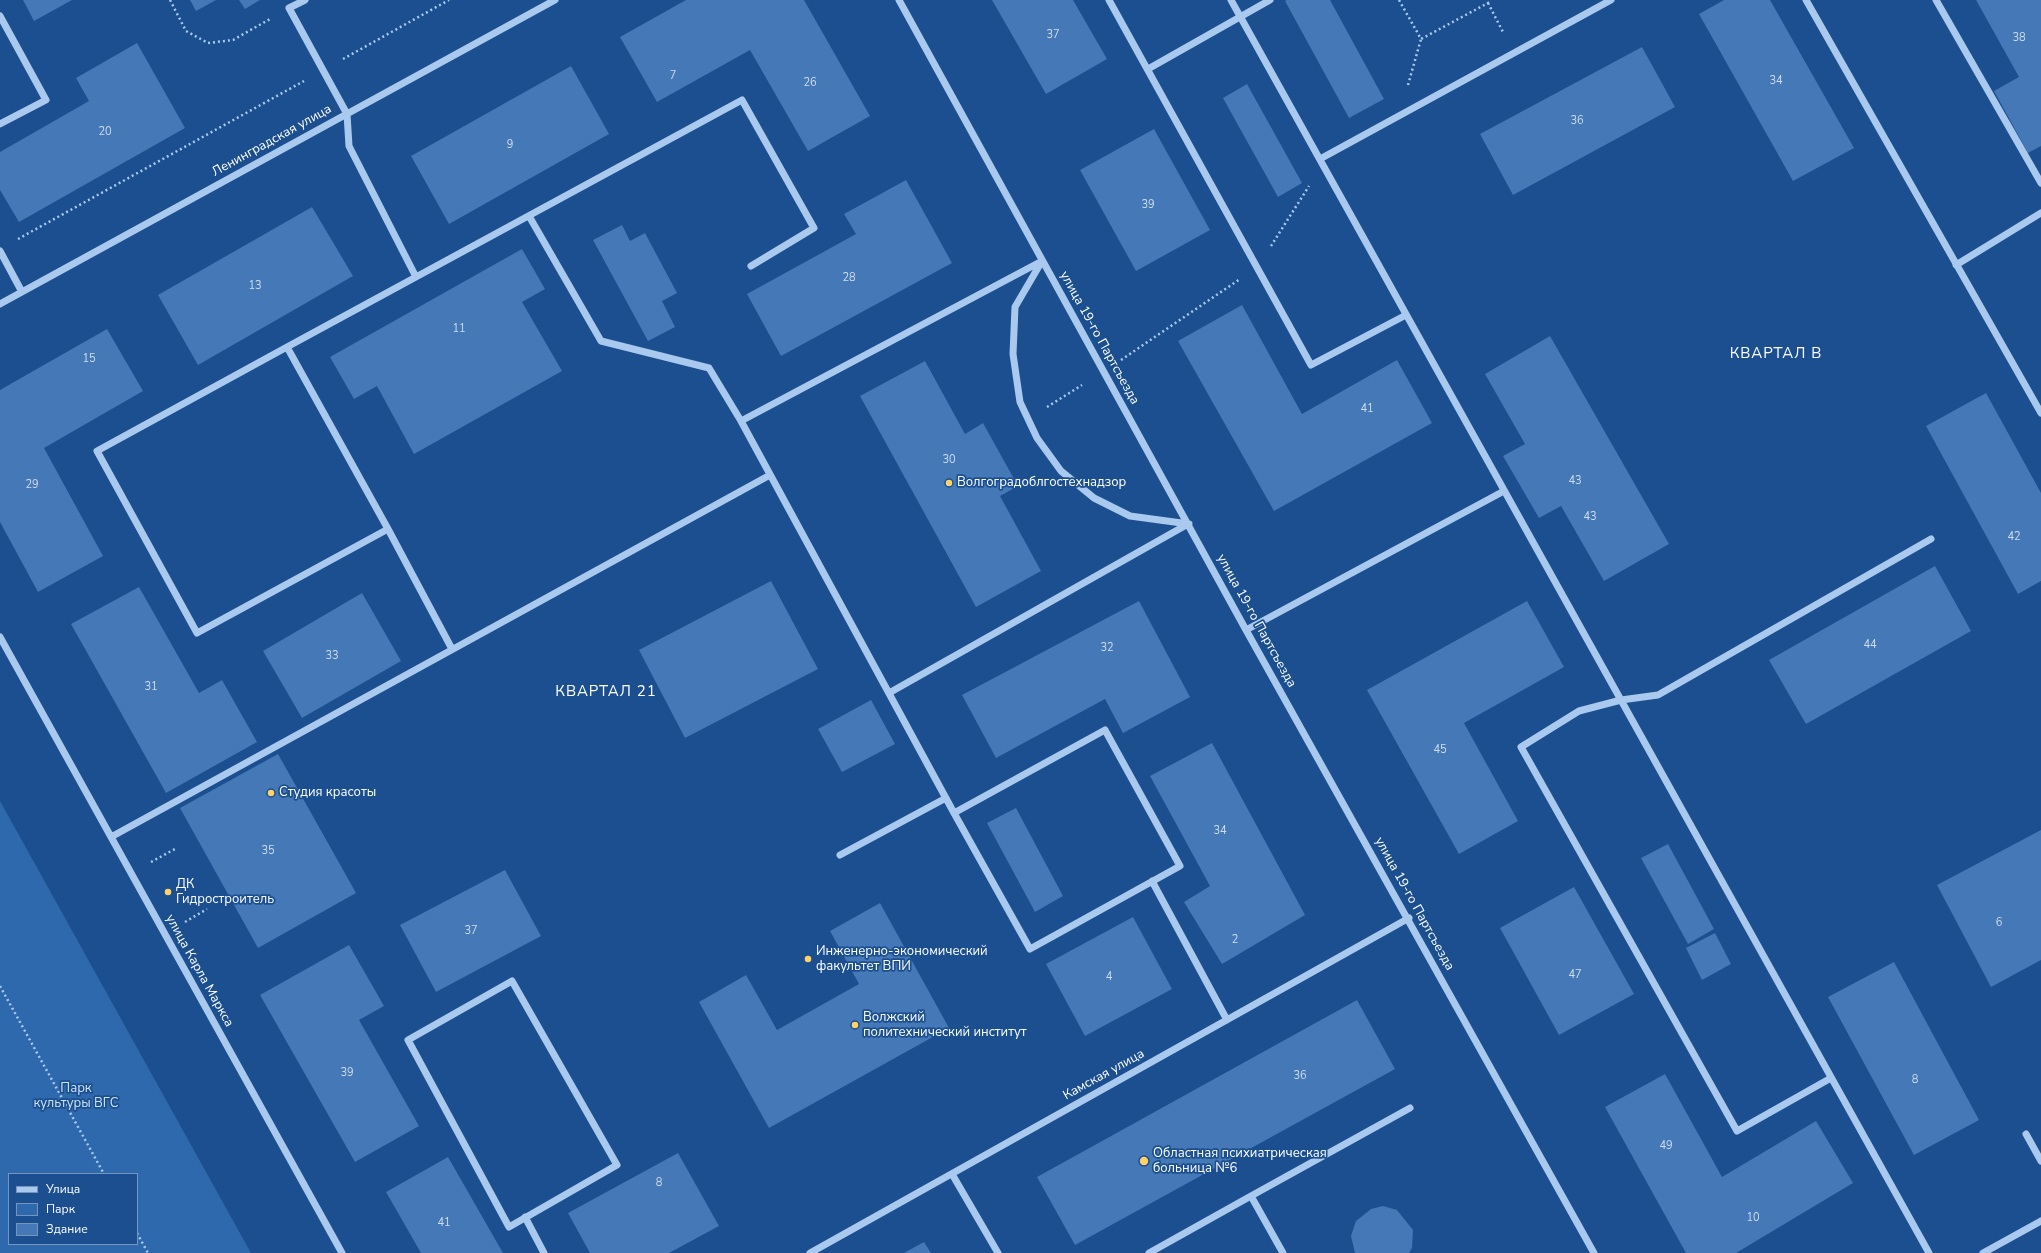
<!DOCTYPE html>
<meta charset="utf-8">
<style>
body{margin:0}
#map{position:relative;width:2041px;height:1253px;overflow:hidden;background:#1b4f8f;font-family:"Nunito Sans",sans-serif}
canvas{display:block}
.legend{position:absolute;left:8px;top:1173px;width:130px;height:72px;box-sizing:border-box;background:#1b4f8f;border:1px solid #7695bc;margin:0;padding:5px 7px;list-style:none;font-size:12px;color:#fff}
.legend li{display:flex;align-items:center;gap:8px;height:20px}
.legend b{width:20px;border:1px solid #7695bc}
</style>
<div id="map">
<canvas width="2041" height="1253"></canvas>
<ul class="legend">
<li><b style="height:5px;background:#a9c9ee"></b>Улица</li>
<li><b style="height:11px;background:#2e69ad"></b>Парк</li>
<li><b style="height:11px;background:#4478b7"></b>Здание</li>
</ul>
</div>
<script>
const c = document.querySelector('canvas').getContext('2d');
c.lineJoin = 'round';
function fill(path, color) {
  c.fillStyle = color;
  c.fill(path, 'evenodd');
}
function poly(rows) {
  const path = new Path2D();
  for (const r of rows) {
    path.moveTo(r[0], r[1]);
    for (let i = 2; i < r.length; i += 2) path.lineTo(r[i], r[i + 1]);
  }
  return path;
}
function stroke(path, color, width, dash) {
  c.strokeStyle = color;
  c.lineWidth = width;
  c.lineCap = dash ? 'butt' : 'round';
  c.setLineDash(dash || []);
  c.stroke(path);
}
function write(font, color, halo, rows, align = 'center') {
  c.font = font + ' "Nunito Sans",sans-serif';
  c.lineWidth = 3.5;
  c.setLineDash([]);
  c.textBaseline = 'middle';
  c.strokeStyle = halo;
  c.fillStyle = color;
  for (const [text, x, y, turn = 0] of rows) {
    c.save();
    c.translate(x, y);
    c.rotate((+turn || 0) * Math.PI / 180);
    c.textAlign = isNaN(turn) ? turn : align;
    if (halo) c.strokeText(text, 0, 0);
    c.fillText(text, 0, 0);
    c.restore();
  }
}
const green = poly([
 [0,801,251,1253,0,1253],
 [9,1174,137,1174,137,1244,9,1244]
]);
const building = poly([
 [23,0,72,0,34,21],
 [190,0,216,0,196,11],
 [239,0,260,0,245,9],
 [686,0,804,0,870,116,808,151,750,50,657,102,620,37],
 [992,0,1073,0,1107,59,1046,94],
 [1287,0,1330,0,1384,99,1349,118,1285,1],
 [1724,0,1770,0,1854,148,1793,181,1699,14],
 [1976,0,2041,0,2041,146,2028,153,1994,91,2019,77],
 [137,43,185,128,19,222,0,190,0,152,89,101,76,78],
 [1642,47,1675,107,1513,195,1480,134],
 [571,66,609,134,449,224,411,156],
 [1247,84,1302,183,1278,197,1223,98],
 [1154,129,1210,230,1136,271,1080,170],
 [906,180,952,263,781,356,747,294,856,234,844,214],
 [312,207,353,276,198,365,158,295],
 [622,225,630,241,645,233,677,293,662,301,675,327,648,341,593,240],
 [522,249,545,289,522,302,562,371,414,454,377,386,354,399,330,357],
 [1242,305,1302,414,1397,360,1432,423,1274,511,1178,341],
 [107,329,143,391,44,448,103,556,38,592,0,522,0,390],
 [1550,336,1669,544,1604,581,1561,506,1539,518,1503,456,1525,444,1485,374],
 [925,361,965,434,983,423,1018,486,1000,496,1041,571,976,607,860,396],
 [1986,393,2041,493,2041,581,2018,594,1926,426],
 [1935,566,1971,631,1806,724,1769,660],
 [771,581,818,669,685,738,639,650],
 [139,587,199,693,222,680,257,742,166,793,71,624],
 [362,593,401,661,302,718,263,651],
 [1139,601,1190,697,1123,733,1105,699,996,758,962,695],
 [1527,601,1564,667,1464,723,1518,821,1459,854,1367,690],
 [871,700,895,744,842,772,818,729],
 [1212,743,1305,915,1222,964,1184,902,1210,886,1150,776],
 [278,754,356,893,258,948,180,808],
 [1016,808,1063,896,1035,912,987,823],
 [2041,830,2041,960,1991,987,1937,885],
 [1668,844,1714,929,1688,944,1641,858],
 [505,870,541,936,436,992,400,925],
 [1574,887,1634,994,1559,1035,1500,928],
 [880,903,949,1028,769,1128,699,1002,746,975,777,1030,859,984,830,931],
 [1133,917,1172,989,1085,1036,1046,964],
 [1715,933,1731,964,1702,980,1686,948],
 [349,945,384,1006,359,1020,419,1126,355,1162,260,995],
 [1894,962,1979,1120,1914,1155,1828,997],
 [1357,1000,1395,1069,1075,1245,1037,1177],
 [1665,1074,1722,1177,1816,1121,1853,1183,1736,1253,1686,1253,1605,1107],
 [678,1153,719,1226,669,1253,590,1253,568,1213],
 [448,1157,503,1253,421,1253,386,1192],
 [1383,1206,1397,1210,1413,1230,1412,1248,1409,1253,1355,1253,1351,1236,1356,1221,1371,1209],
 [924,1242,931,1253,904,1253]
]);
const path = poly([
 [170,0,186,31,208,43,233,40,270,19],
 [1399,0,1421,39,1488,3,1486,0],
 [1488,3,1504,34],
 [343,59,449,0],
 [1408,85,1421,39],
 [18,239,304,81],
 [1271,246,1309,186],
 [1121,360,1240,279],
 [1047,407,1082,385],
 [151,862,175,849],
 [185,922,207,909],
 [0,986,104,1174],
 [137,1233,148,1253]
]);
const minor = poly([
 [305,0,289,8,347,114,349,146,416,277],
 [899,0,1246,630,1594,1253],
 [1109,0,1311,365,1406,315],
 [1231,0,1929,1253],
 [1806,0,2041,413],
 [1936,0,2041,183],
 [0,16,46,100,0,124],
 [1148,69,1270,0],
 [1320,159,1611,0],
 [529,216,601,341,709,368,741,421,954,813],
 [0,251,22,292],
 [1042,261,1015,307,1013,354,1020,402,1037,438,1061,471,1094,498,1130,516,1189,524],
 [1956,265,2041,213],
 [0,304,555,0],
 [287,347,388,529,197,633,97,451,287,347,742,100,814,228,751,266],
 [741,421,1042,261],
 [388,529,452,649],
 [1246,630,1504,491],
 [0,637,342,1253],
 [889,693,1188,524],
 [1105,730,1180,866,1030,949,954,813,1105,730],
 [111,837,770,475],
 [840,855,946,798],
 [1152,881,1227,1020],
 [512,981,617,1165,509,1227,408,1040,512,981],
 [1831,1078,1737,1131,1521,747,1579,711,1621,700,1658,695,1931,539],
 [2026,1134,2041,1161],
 [952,1174,998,1253],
 [525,1217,544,1253],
 [810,1253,1409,918],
 [1149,1253,1251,1196],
 [1283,1253,1251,1196,1410,1108],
 [1983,1253,2041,1221]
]);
const markers = [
 [949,483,4,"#ffd166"],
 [271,793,4,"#ffd166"],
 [168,892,4,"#ffd166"],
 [808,959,4,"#ffd166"],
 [855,1025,4,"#ffd166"],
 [1144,1161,5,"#ffd166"]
];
const numberNames = [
 ["37",1053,35],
 ["38",2019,38],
 ["7",673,76],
 ["34",1776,81],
 ["26",810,83],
 ["36",1577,121],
 ["20",105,132],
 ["9",510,145],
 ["39",1148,205],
 ["28",849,278],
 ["13",255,286],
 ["11",459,329],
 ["15",89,359],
 ["41",1367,409],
 ["30",949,460],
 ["43",1575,481],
 ["29",32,485],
 ["43",1590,517],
 ["42",2014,537],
 ["44",1870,645],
 ["32",1107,648],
 ["33",332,656],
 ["31",151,687],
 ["45",1440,750],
 ["34",1220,831],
 ["35",268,851],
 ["6",1999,923],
 ["37",471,931],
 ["2",1235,940],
 ["47",1575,975],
 ["4",1109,977],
 ["39",347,1073],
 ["36",1300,1076],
 ["8",1915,1080],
 ["49",1666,1146],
 ["8",659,1183],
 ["10",1753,1218],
 ["41",444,1223]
];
const streetNames = [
 ["Ленинградская улица",272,141,-29],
 ["улица 19-го Партсъезда",1099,338,61],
 ["улица 19-го Партсъезда",1256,621,61],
 ["улица 19-го Партсъезда",1414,904,61],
 ["улица Карла Маркса",199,971,61],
 ["Камская улица",1104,1075,-29]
];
const poiNames = [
 ["Волгоградоблгостехнадзор",957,483],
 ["Студия красоты",279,793],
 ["ДК",176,885],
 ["Гидростроитель",176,900],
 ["Инженерно-экономический",816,952],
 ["факультет ВПИ",816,967],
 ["Волжский",863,1018],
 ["политехнический институт",863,1033],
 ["Областная психиатрическая",1153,1154],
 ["больница №6",1153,1169]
];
const parkNames = [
 ["Парк",76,1089],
 ["культуры ВГС",76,1104]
];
const quarterNames = [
 ["КВАРТАЛ В",1776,354],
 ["КВАРТАЛ 21",606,692]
];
fill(green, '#2e69ad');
fill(building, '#4478b7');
stroke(path, '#a9c9ee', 2.5, [2, 3]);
stroke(minor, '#a9c9ee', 7);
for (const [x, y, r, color] of markers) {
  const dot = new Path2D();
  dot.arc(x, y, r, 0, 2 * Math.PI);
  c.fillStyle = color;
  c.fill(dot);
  stroke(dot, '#1b4f8f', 1.5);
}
write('11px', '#d0dded', null, numberNames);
write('13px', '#fff', '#1b4f8f', streetNames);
write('13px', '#fff', '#1b4f8f', poiNames, 'left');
write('13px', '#cfe3fa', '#1b4f8f', parkNames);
c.letterSpacing = '1px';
write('15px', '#fff', '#1b4f8f', quarterNames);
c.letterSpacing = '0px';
</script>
